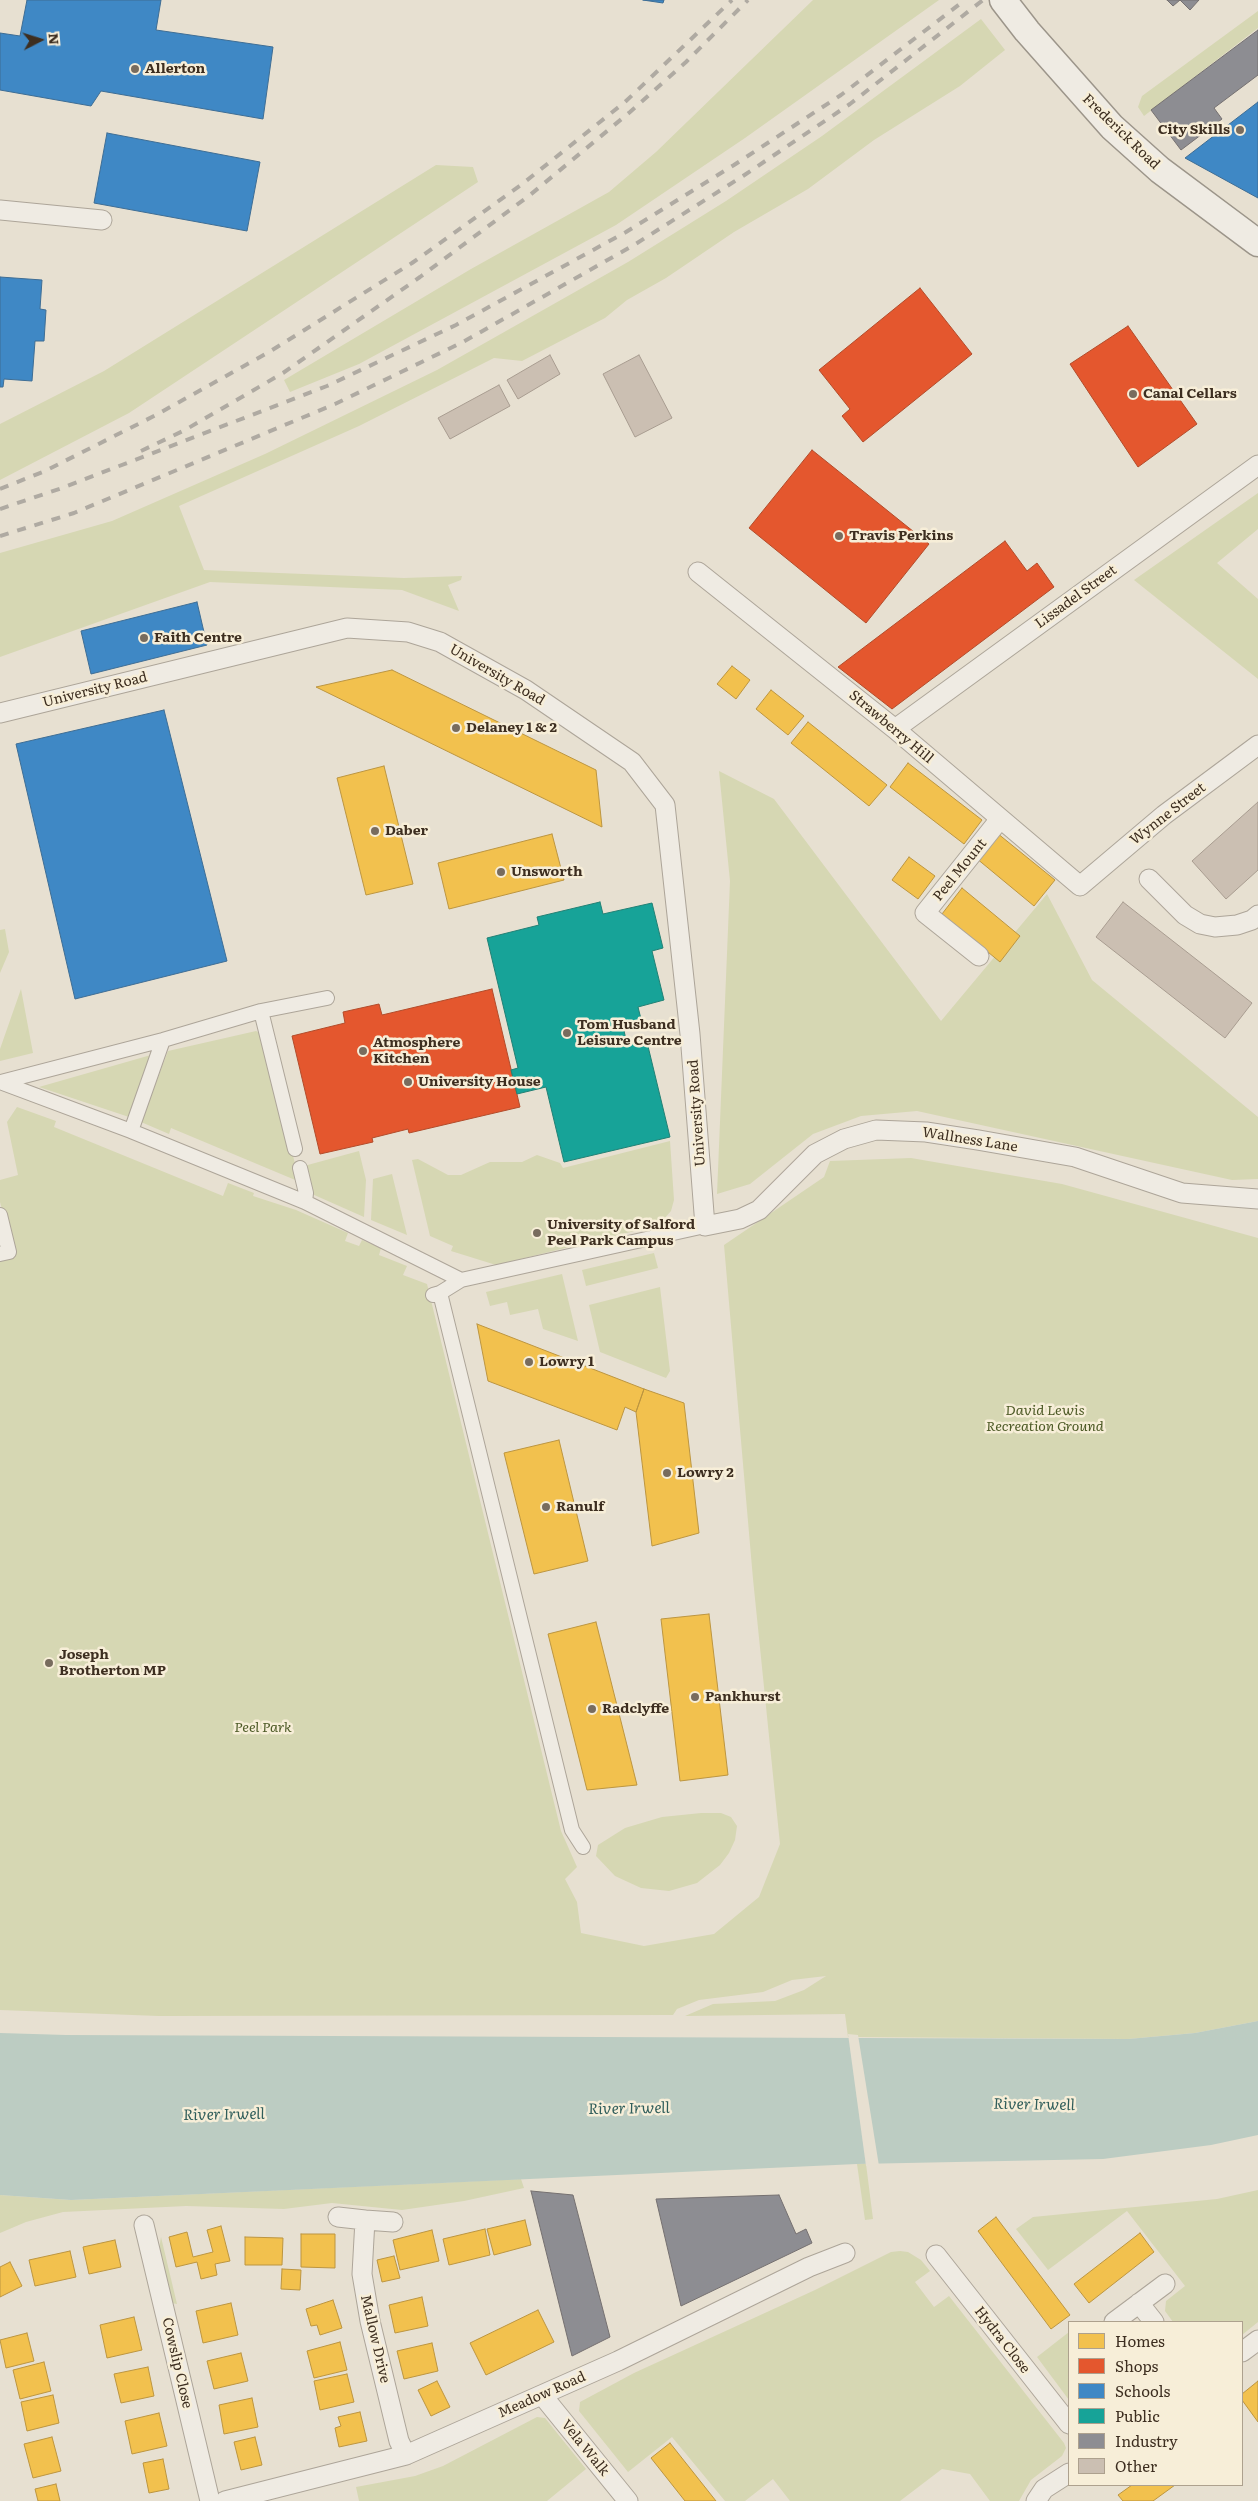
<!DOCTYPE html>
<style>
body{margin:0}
#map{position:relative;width:1258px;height:2501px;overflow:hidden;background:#e7e0d1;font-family:Literata,serif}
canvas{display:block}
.legend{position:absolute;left:1068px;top:2321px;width:175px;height:165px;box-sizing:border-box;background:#f7eed8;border:1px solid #ada18e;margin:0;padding:6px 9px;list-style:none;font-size:15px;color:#3d2e20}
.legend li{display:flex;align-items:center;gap:10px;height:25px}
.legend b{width:25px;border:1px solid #ada18e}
.north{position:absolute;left:15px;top:15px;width:50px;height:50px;-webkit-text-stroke:4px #f7eed8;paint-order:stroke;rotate:85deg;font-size:14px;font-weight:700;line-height:20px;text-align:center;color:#3d2e20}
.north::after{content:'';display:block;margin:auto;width:18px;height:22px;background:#3d2e20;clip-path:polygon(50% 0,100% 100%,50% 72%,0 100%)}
</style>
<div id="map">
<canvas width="1258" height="2501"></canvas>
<ul class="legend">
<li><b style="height:14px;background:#f2c14e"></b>Homes</li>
<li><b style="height:14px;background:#e4572e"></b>Shops</li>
<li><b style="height:14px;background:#3f88c5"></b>Schools</li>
<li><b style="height:14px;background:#17a398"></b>Public</li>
<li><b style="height:14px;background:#8d8d92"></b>Industry</li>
<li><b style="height:14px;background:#cbbfb2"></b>Other</li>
</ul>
<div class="north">N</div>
</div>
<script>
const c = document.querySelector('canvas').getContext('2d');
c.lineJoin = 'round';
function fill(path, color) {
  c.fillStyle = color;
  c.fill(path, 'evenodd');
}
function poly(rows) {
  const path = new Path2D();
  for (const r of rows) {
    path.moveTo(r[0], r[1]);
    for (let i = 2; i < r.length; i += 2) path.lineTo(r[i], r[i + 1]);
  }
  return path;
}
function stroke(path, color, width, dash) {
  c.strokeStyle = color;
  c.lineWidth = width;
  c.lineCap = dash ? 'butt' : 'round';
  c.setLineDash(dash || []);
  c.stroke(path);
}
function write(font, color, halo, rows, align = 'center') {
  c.font = font + ' Literata,serif';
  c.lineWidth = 5;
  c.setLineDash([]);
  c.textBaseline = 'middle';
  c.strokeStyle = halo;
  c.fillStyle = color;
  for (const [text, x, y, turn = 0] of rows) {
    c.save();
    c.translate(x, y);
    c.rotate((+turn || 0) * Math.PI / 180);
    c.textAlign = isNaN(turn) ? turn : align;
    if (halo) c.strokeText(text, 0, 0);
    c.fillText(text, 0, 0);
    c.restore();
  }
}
const green = poly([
 [813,0,939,0,745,138,616,225,359,364,290,392,284,380,471,269,609,192,656,152],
 [1258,11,1258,28,1144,116,1138,107,1142,96],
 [981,19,1005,50,960,86,874,140,808,189,734,232,666,278,627,300,605,318,522,361,494,358,359,426,179,506,204,570,404,578,462,576,461,580,448,585,459,611,402,590,210,582,0,657,0,553,112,521,265,454,437,370,628,262,726,201,822,136],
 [436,165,473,167,478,182,129,413,0,480,0,424,104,371],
 [1258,493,1258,529,1217,563,1258,599,1258,679,1134,580],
 [719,771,774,799,941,1021,1047,894,1092,980,1258,1117,1258,1179,1232,1180,917,1111,861,1116,813,1134,750,1184,717,1194,730,881],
 [5,929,9,952,0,973,0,930],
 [21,989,33,1053,0,1061,0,1049],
 [256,1031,260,1033,300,1182,171,1128,169,1134,141,1122,168,1051],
 [151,1055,129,1117,39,1087],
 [17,1107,56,1121,54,1127,223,1196,228,1183,254,1193,253,1196,296,1210,348,1233,345,1241,359,1246,362,1240,381,1248,379,1255,407,1266,403,1275,427,1284,561,1831,577,1867,565,1879,577,1902,581,1933,644,1946,714,1934,759,1897,780,1844,753,1579,724,1245,824,1177,830,1161,911,1158,1062,1184,1258,1238,1258,2021,1195,2033,1128,2039,859,2037,848,2037,845,2014,685,2016,713,2004,775,2001,804,1990,826,1976,792,1980,763,1992,699,2000,677,2009,673,2015,159,2016,0,2010,0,1260,10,1240,0,1202,0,1180,18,1175,7,1122],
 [670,1141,674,1200,671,1211,663,1220,663,1224,496,1265,451,1251,453,1246,430,1236,412,1160,418,1159,448,1175,461,1175,490,1162,522,1162,537,1155,560,1163,563,1168],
 [359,1151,366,1180,364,1217,312,1194,304,1166],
 [392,1174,407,1235,371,1220,373,1179],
 [654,1253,658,1268,586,1286,582,1270],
 [562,1274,578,1341,543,1329,538,1309,510,1315,507,1302,490,1306,486,1292],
 [660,1287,670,1371,666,1378,600,1352,589,1305],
 [701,1813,721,1813,731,1817,737,1826,735,1840,729,1853,720,1865,697,1883,669,1891,641,1888,615,1876,596,1856,598,1845,625,1828,662,1817],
 [857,2164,866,2164,873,2219,865,2220],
 [521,2179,524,2188,464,2201,402,2210,332,2203,284,2209,186,2206,63,2212,26,2222,0,2233,0,2195,71,2200],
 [1258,2190,1258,2322,1242,2335,1242,2322,1173,2322,1165,2311,1166,2301,1185,2286,1127,2211,1048,2270,1016,2229,1033,2217,1217,2199],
 [161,2237,177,2304,171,2303,159,2249],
 [900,2251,908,2252,921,2260,930,2271,915,2282,934,2307,949,2296,1064,2443,1066,2448,1062,2456,1031,2480,1019,2501,990,2501,970,2474,942,2469,900,2501,790,2501,773,2479,745,2501,725,2501,672,2437,628,2472,579,2411,580,2402,634,2373,815,2290,891,2252],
 [1069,2332,1069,2400,1037,2357],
 [537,2417,545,2418,586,2469,547,2501,359,2501,356,2487,415,2476,443,2466]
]);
const water = poly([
 [1258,2021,1258,2135,1211,2145,1103,2159,857,2164,71,2200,0,2195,0,2033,66,2035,1128,2039,1195,2033]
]);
const pier = poly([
 [848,2034,858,2035,879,2166,866,2166]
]);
const homes = poly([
 [732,666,750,680,736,699,717,684,732,666],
 [392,670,596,770,602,827,316,687,392,670],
 [771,690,804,716,788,735,756,709,771,690],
 [808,722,887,785,869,806,791,743,808,722],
 [908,763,982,820,964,844,890,787,908,763],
 [384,766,413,884,366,895,337,778,384,766],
 [997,833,1055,880,1034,906,976,858,997,833],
 [552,834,564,880,449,909,438,863,552,834],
 [909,857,935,876,918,899,892,880,909,857],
 [962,888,1020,936,1000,962,942,914,962,888],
 [477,1324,644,1389,636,1412,625,1407,617,1430,488,1381,477,1324],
 [644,1389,684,1403,699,1533,652,1546,636,1412,644,1389],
 [559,1440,588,1561,534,1574,504,1453,559,1440],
 [709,1614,728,1775,680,1781,661,1619,709,1614],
 [596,1622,637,1785,587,1790,548,1634,596,1622],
 [996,2217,1070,2315,1051,2329,978,2231,996,2217],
 [525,2220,531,2245,494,2255,487,2229,525,2220],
 [221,2226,230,2261,215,2264,217,2275,201,2279,197,2262,176,2267,169,2237,187,2232,193,2257,213,2252,207,2230,221,2226],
 [485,2229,490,2255,449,2265,443,2239,485,2229],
 [432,2230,439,2261,400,2270,393,2240,432,2230],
 [1140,2233,1154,2252,1089,2303,1074,2284,1140,2233],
 [301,2234,335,2234,335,2268,301,2267,301,2234],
 [245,2237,283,2238,282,2265,245,2265,245,2237],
 [115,2240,121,2267,89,2274,83,2247,115,2240],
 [70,2251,76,2277,35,2286,29,2260,70,2251],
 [394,2256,400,2278,382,2282,377,2260,394,2256],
 [10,2262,22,2286,0,2297,0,2267,10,2262],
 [282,2269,301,2270,300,2290,281,2289,282,2269],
 [422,2297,428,2326,395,2333,389,2305,422,2297],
 [333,2300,342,2328,320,2335,317,2325,311,2326,306,2309,333,2300],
 [231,2303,238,2335,203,2343,196,2311,231,2303],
 [538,2310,554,2342,486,2375,470,2343,538,2310],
 [134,2317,142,2350,107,2358,100,2325,134,2317],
 [27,2333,34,2361,6,2368,0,2340,27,2333],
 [340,2342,347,2370,314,2378,307,2351,340,2342],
 [432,2343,438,2371,404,2379,397,2351,432,2343],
 [241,2353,248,2381,214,2389,207,2361,241,2353],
 [44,2362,51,2391,20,2399,13,2370,44,2362],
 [148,2367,154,2396,121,2403,114,2374,148,2367],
 [347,2374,354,2402,320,2410,314,2381,347,2374],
 [437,2381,450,2407,431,2416,418,2390,437,2381],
 [1258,2381,1258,2422,1242,2400,1242,2394,1258,2381],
 [53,2395,59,2423,27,2431,21,2402,53,2395],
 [252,2398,258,2427,224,2434,219,2405,252,2398],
 [360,2412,367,2441,339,2447,335,2428,341,2426,338,2417,360,2412],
 [159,2413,167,2446,132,2454,125,2421,159,2413],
 [52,2437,61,2471,33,2478,24,2444,52,2437],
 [255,2437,262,2465,241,2470,234,2442,255,2437],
 [670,2443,716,2501,685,2501,651,2458,670,2443],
 [163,2459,169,2489,149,2493,143,2463,163,2459],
 [56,2484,60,2501,38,2501,35,2489,56,2484],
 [1132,2485,1175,2485,1153,2501,1123,2501,1118,2495,1132,2485]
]);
const shops = poly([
 [920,288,972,354,863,442,842,416,850,409,819,370,920,288],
 [1128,326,1197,424,1138,467,1070,364,1128,326],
 [812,450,929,544,866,623,749,528,812,450],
 [1005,541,1027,571,1037,563,1054,587,892,709,838,667,1005,541],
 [492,989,520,1107,409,1133,408,1129,372,1138,373,1142,320,1154,292,1036,345,1023,343,1012,379,1004,382,1015,492,989]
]);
const schools = poly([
 [27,0,161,0,156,30,273,47,263,119,101,91,91,106,0,90,0,33,20,36,27,0],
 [643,0,664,0,663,3,643,0],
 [1258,102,1258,198,1185,158,1258,102],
 [107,133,260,162,247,231,94,203,107,133],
 [0,277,42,280,40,309,46,310,44,341,35,341,32,381,4,379,3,387,0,387,0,277],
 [197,602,207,645,91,674,81,631,197,602],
 [164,710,227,961,75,999,16,744,164,710]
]);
const public = poly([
 [600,902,603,914,652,903,663,948,652,951,664,1000,638,1007,642,1023,623,1027,627,1043,646,1038,670,1137,564,1162,546,1087,517,1094,511,1070,518,1068,487,938,539,925,537,917,600,902]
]);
const industry = poly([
 [1167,0,1199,0,1190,10,1180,0,1173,6,1167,0],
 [1258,30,1258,75,1214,108,1222,119,1181,150,1151,110,1258,30],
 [531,2191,573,2195,610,2337,572,2356,531,2191],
 [779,2195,796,2234,806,2229,812,2243,681,2306,656,2199,779,2195]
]);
const building = poly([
 [550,355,560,374,518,399,507,380,550,355],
 [639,355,672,418,635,437,603,374,639,355],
 [499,385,510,406,450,439,438,418,499,385],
 [1258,802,1258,870,1226,899,1192,861,1258,802],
 [1123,902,1252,1003,1225,1038,1096,937,1123,902]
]);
const pedestrian = poly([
 [261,1011,295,1149],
 [0,1082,131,1131,305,1202,461,1280],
 [1,1082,163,1040,261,1011,327,998],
 [131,1131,163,1040],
 [300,1168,306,1193,305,1202],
 [0,1215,9,1252,0,1254],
 [440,1293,572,1830,583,1847],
 [433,1295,440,1293,461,1280,705,1226]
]);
const minor = poly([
 [0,210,102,220],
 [698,572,895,729,1080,886,1164,815,1258,745],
 [0,713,347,628,408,632,440,642,526,690,632,762,665,805,690,1034,705,1226,740,1219,759,1210,815,1154,844,1139,876,1130,926,1132,978,1140,1075,1157,1182,1193,1258,1199],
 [895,729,1258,465],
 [1149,879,1185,915,1200,924,1215,927,1237,925,1252,920,1258,915],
 [979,956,925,913,1000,819],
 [338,2217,365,2220],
 [393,2222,365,2220,362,2274,370,2321,399,2441,406,2455],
 [144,2225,210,2501],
 [936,2255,1069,2424],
 [1139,2303,1154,2322],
 [1114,2322,1165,2284],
 [1242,2352,1258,2340],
 [542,2395,628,2501],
 [225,2501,406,2455,618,2361,809,2267,845,2253],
 [1036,2501,1044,2489,1069,2473]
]);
const secondary = poly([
 [1003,0,1027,31,1112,127,1160,170,1258,243]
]);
const rail = poly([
 [141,451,185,430,283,373,420,277,530,195,630,112,686,62,748,0],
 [0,489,45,471,156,415,269,352,412,263,521,185,625,102,732,0],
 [0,509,62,488,327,386,456,325,626,232,734,165,841,95,965,0],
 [0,536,74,513,335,404,463,342,634,245,743,176,850,104,983,0]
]);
const markers = [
 [135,69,5,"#786c5e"],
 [1240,130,5,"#786c5e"],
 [1133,394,5,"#786c5e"],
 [839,536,5,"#786c5e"],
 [144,638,5,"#786c5e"],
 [456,728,5,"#786c5e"],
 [375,831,5,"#786c5e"],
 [501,872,5,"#786c5e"],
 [567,1033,5,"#786c5e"],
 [363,1051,5,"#786c5e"],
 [408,1082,5,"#786c5e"],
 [537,1233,5,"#786c5e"],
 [529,1362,5,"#786c5e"],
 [667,1473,5,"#786c5e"],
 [546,1507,5,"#786c5e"],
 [49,1663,5,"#786c5e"],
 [695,1697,5,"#786c5e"],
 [592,1709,5,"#786c5e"]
];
const poiNames = [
 ["Allerton",145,69],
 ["City Skills",1230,130,"right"],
 ["Canal Cellars",1143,394],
 ["Travis Perkins",849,536],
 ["Faith Centre",154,638],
 ["Delaney 1 & 2",466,728],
 ["Daber",385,831],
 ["Unsworth",511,872],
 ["Tom Husband",577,1025],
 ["Leisure Centre",577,1041],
 ["Atmosphere",373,1043],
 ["Kitchen",373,1059],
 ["University House",418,1082],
 ["University of Salford",547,1225],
 ["Peel Park Campus",547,1241],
 ["Lowry 1",539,1362],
 ["Lowry 2",677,1473],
 ["Ranulf",556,1507],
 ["Joseph",59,1655],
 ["Brotherton MP",59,1671],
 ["Pankhurst",705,1697],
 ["Radclyffe",602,1709]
];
const streetNames = [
 ["Frederick Road",1121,132,44],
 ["Lissadel Street",1076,597,-36],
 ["University Road",497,675,30],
 ["University Road",95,690,-14],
 ["Strawberry Hill",891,727,40],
 ["Wynne Street",1168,814,-38],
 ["Peel Mount",960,870,-51],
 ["University Road",697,1113,-94],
 ["Wallness Lane",970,1140,9],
 ["Mallow Drive",375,2339,77],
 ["Hydra Close",1002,2340,52],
 ["Cowslip Close",177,2363,77],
 ["Meadow Road",542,2395,-24],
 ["Vela Walk",585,2448,51]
];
const parkNames = [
 ["David Lewis",1045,1411],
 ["Recreation Ground",1045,1427],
 ["Peel Park",263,1728]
];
const waterNames = [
 ["River Irwell",1034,2105,1],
 ["River Irwell",629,2109,-1],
 ["River Irwell",224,2115,-1]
];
fill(green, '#d6d7b3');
fill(water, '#bcccc2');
fill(pier, '#e7e0d1');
fill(homes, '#f2c14e');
stroke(homes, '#bc9540', 1);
fill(shops, '#e4572e');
stroke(shops, '#b24b2a', 1);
fill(schools, '#3f88c5');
stroke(schools, '#3e6d94', 1);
fill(public, '#17a398');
stroke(public, '#228074', 1);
fill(industry, '#8d8d92');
stroke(industry, '#757070', 1);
fill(building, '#cbbfb2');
stroke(building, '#a89c90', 1);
stroke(pedestrian, '#ada599', 16);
stroke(minor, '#ada599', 21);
stroke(secondary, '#9c958a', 29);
stroke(pedestrian, '#efebe3', 14);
stroke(minor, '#efebe3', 19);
stroke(secondary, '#efebe3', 26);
stroke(rail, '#afaaa2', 4, [9, 9]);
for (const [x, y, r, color] of markers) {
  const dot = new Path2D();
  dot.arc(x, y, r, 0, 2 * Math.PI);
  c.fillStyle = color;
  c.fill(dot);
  stroke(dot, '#f7eed8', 2);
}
write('bold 14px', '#3d2e20', '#f7eed8', poiNames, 'left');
write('14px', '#3d2e20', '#f7eed8', streetNames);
write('italic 14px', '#4d5a26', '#f7eed8', parkNames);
write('italic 15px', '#2f5d5a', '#f7eed8', waterNames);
</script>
